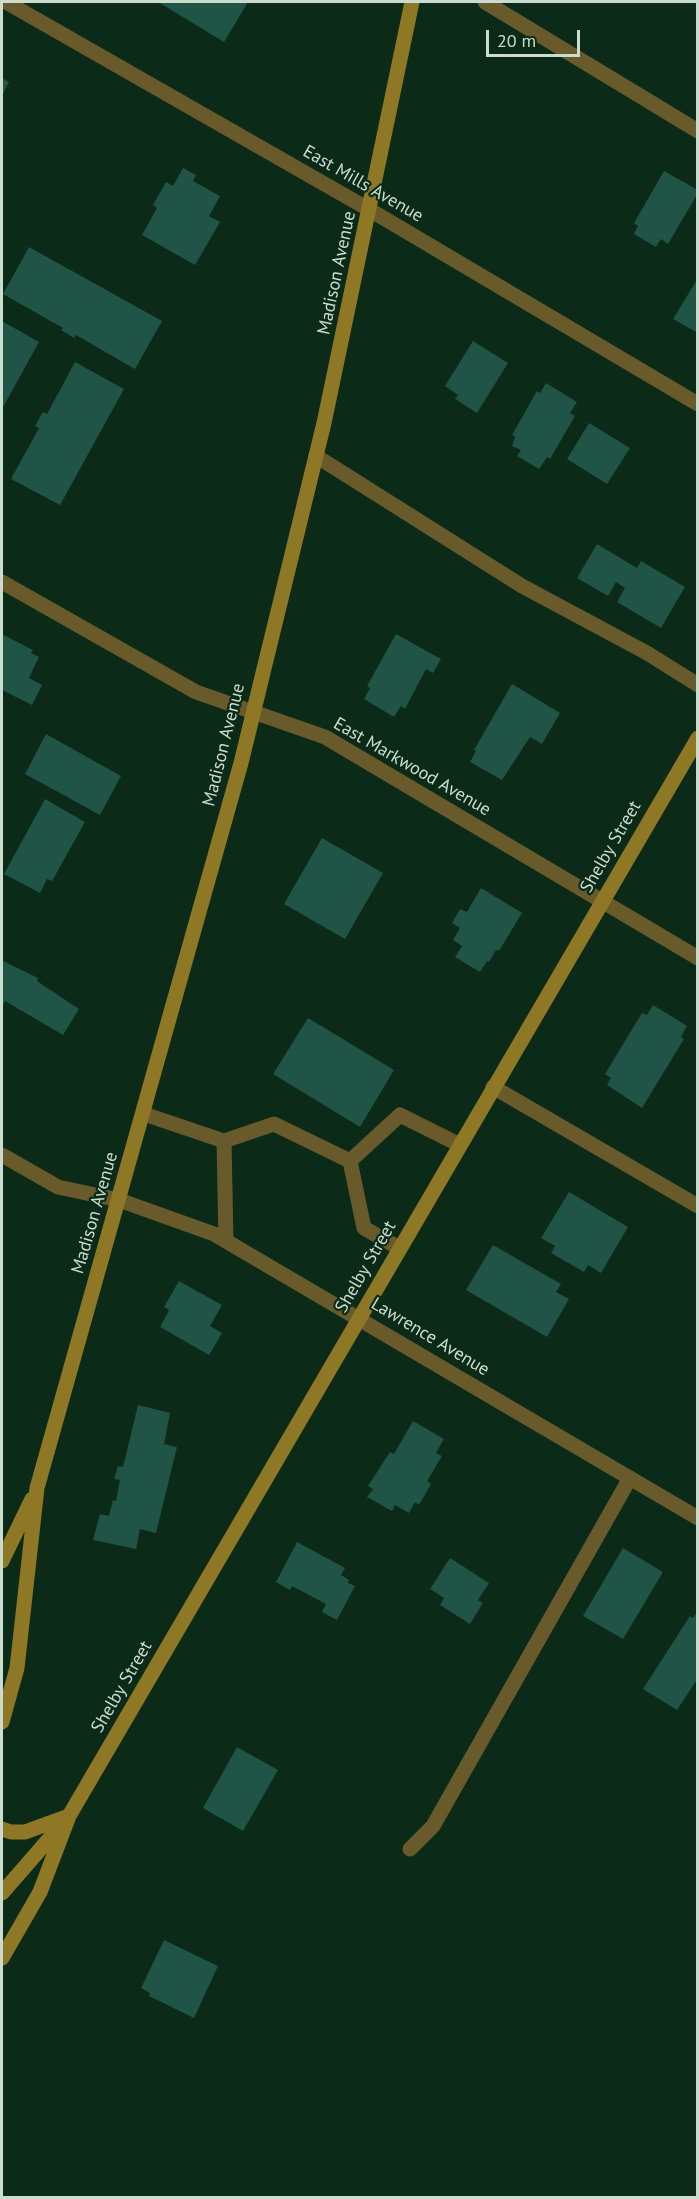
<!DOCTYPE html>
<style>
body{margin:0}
#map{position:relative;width:699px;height:2199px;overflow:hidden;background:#0b2b18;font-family:"PT Sans",sans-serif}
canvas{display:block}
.frame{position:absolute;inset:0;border:3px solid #cadcce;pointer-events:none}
.scale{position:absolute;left:486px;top:30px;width:94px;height:27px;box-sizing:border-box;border:3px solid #cadcce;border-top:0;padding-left:8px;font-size:18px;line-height:21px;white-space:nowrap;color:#cadcce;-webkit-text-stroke:4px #0b2b18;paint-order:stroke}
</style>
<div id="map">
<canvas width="699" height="2199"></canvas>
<div class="frame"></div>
<div class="scale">20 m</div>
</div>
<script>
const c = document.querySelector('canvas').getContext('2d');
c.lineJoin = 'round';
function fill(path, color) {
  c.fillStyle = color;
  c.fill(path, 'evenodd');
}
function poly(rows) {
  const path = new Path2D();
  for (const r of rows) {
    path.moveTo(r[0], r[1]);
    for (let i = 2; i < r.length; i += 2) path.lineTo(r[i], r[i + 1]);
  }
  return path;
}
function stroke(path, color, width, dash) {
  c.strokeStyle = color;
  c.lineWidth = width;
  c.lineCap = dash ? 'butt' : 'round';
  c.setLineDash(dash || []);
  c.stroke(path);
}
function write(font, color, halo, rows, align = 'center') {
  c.font = font + ' "PT Sans",sans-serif';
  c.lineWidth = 4.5;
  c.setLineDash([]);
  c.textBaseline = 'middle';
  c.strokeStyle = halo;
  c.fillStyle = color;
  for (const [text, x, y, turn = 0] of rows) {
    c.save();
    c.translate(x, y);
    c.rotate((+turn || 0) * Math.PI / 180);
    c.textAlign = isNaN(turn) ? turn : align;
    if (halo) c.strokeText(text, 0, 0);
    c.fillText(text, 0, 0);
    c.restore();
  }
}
const building = poly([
 [158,2,248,2,224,42],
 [2,78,9,82,2,96],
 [183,168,196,175,193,181,220,196,209,216,220,222,195,265,142,235,157,208,153,205,166,182,173,186],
 [664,171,698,190,698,193,668,244,661,239,656,247,634,234,638,226,634,223],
 [29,247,162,321,135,369,76,335,74,338,61,330,63,328,3,294],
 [698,278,698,333,673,319],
 [2,321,39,342,2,409],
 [473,341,508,363,477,413,455,399,458,395,445,386],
 [75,362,124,389,60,505,11,479,39,428,35,426,43,412,47,414],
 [546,383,577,402,570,413,575,416,550,459,547,457,539,469,517,456,521,450,512,446,515,437,512,435,537,391,540,393],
 [589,423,630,448,607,484,567,459],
 [597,544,637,568,641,561,685,587,661,628,617,602,625,588,616,582,608,596,577,578],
 [2,634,33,650,31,653,39,657,29,678,42,685,32,705,2,690],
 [396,634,441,659,433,673,426,669,405,709,401,706,394,717,364,699,370,688,367,686],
 [512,684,560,713,542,744,530,737,502,780,470,762,476,751,474,750],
 [46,734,121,776,100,815,25,774],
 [45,799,85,822,52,881,47,879,40,893,4,874],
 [322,838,383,873,345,939,284,904],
 [481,888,522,913,499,951,496,950,489,962,487,961,480,972,455,957,462,946,453,940,460,928,452,923,460,909,467,912],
 [3,961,38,978,37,981,79,1009,63,1035,5,1001,2,1007],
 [653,1005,687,1026,681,1037,684,1039,642,1108,607,1085,611,1078,605,1074,642,1013,647,1015],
 [308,1018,394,1070,360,1127,273,1074],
 [569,1192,628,1227,601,1273,588,1265,584,1272,551,1253,555,1246,541,1238],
 [493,1245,561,1284,556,1292,569,1299,547,1337,466,1290],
 [179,1281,222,1305,210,1326,222,1333,209,1355,160,1327,169,1310,164,1307],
 [138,1405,170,1413,164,1444,177,1447,156,1533,140,1529,136,1549,93,1540,100,1514,109,1516,113,1500,116,1501,120,1480,114,1479,118,1466,123,1467],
 [413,1421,444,1439,436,1453,442,1456,427,1481,431,1484,419,1505,415,1502,409,1513,395,1505,392,1511,367,1497,373,1489,368,1486,390,1452,394,1454],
 [297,1542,345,1568,341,1575,349,1580,348,1583,355,1586,337,1620,322,1612,326,1604,292,1586,290,1590,276,1582],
 [623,1548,663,1572,623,1639,583,1616],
 [450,1558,489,1583,478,1600,483,1603,470,1624,440,1605,444,1598,430,1589],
 [698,1611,698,1678,677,1710,643,1689,690,1616,693,1618],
 [237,1747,278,1770,243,1831,203,1808],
 [164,1940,218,1966,194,2018,149,1996,150,1993,141,1988]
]);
const service = poly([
 [485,2,698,131],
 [316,456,522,586,647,653,698,685],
 [493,1087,698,1206],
 [144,1114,224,1141,274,1124,350,1161,364,1228,399,1248],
 [224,1141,226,1241],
 [350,1161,400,1115,460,1145],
 [410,1849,433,1826,630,1478]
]);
const minor = poly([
 [6,2,370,210,698,404],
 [2,582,196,692,325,737,698,958],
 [2,1155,58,1187,119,1200,214,1234,698,1518]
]);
const secondary = poly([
 [2,1561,32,1499],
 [2,1722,17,1668,37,1488,241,763,324,423,412,2],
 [2,1829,11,1832,25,1832,66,1817],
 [2,1893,63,1823],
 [2,1958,40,1892,69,1816,698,738]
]);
const streetNames = [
 ["East Mills Avenue",363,184,30],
 ["Madison Avenue",337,273,-78],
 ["Madison Avenue",224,745,-76],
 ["East Markwood Avenue",412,767,30],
 ["Shelby Street",611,847,-60],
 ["Madison Avenue",95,1213,-74],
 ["Shelby Street",366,1267,-60],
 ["Lawrence Avenue",430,1337,31],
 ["Shelby Street",122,1687,-60]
];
fill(building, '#1f5446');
stroke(service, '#685a2b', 15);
stroke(minor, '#685a2b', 15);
stroke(secondary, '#8e7825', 15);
write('18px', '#cadcce', '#0b2b18', streetNames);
</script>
